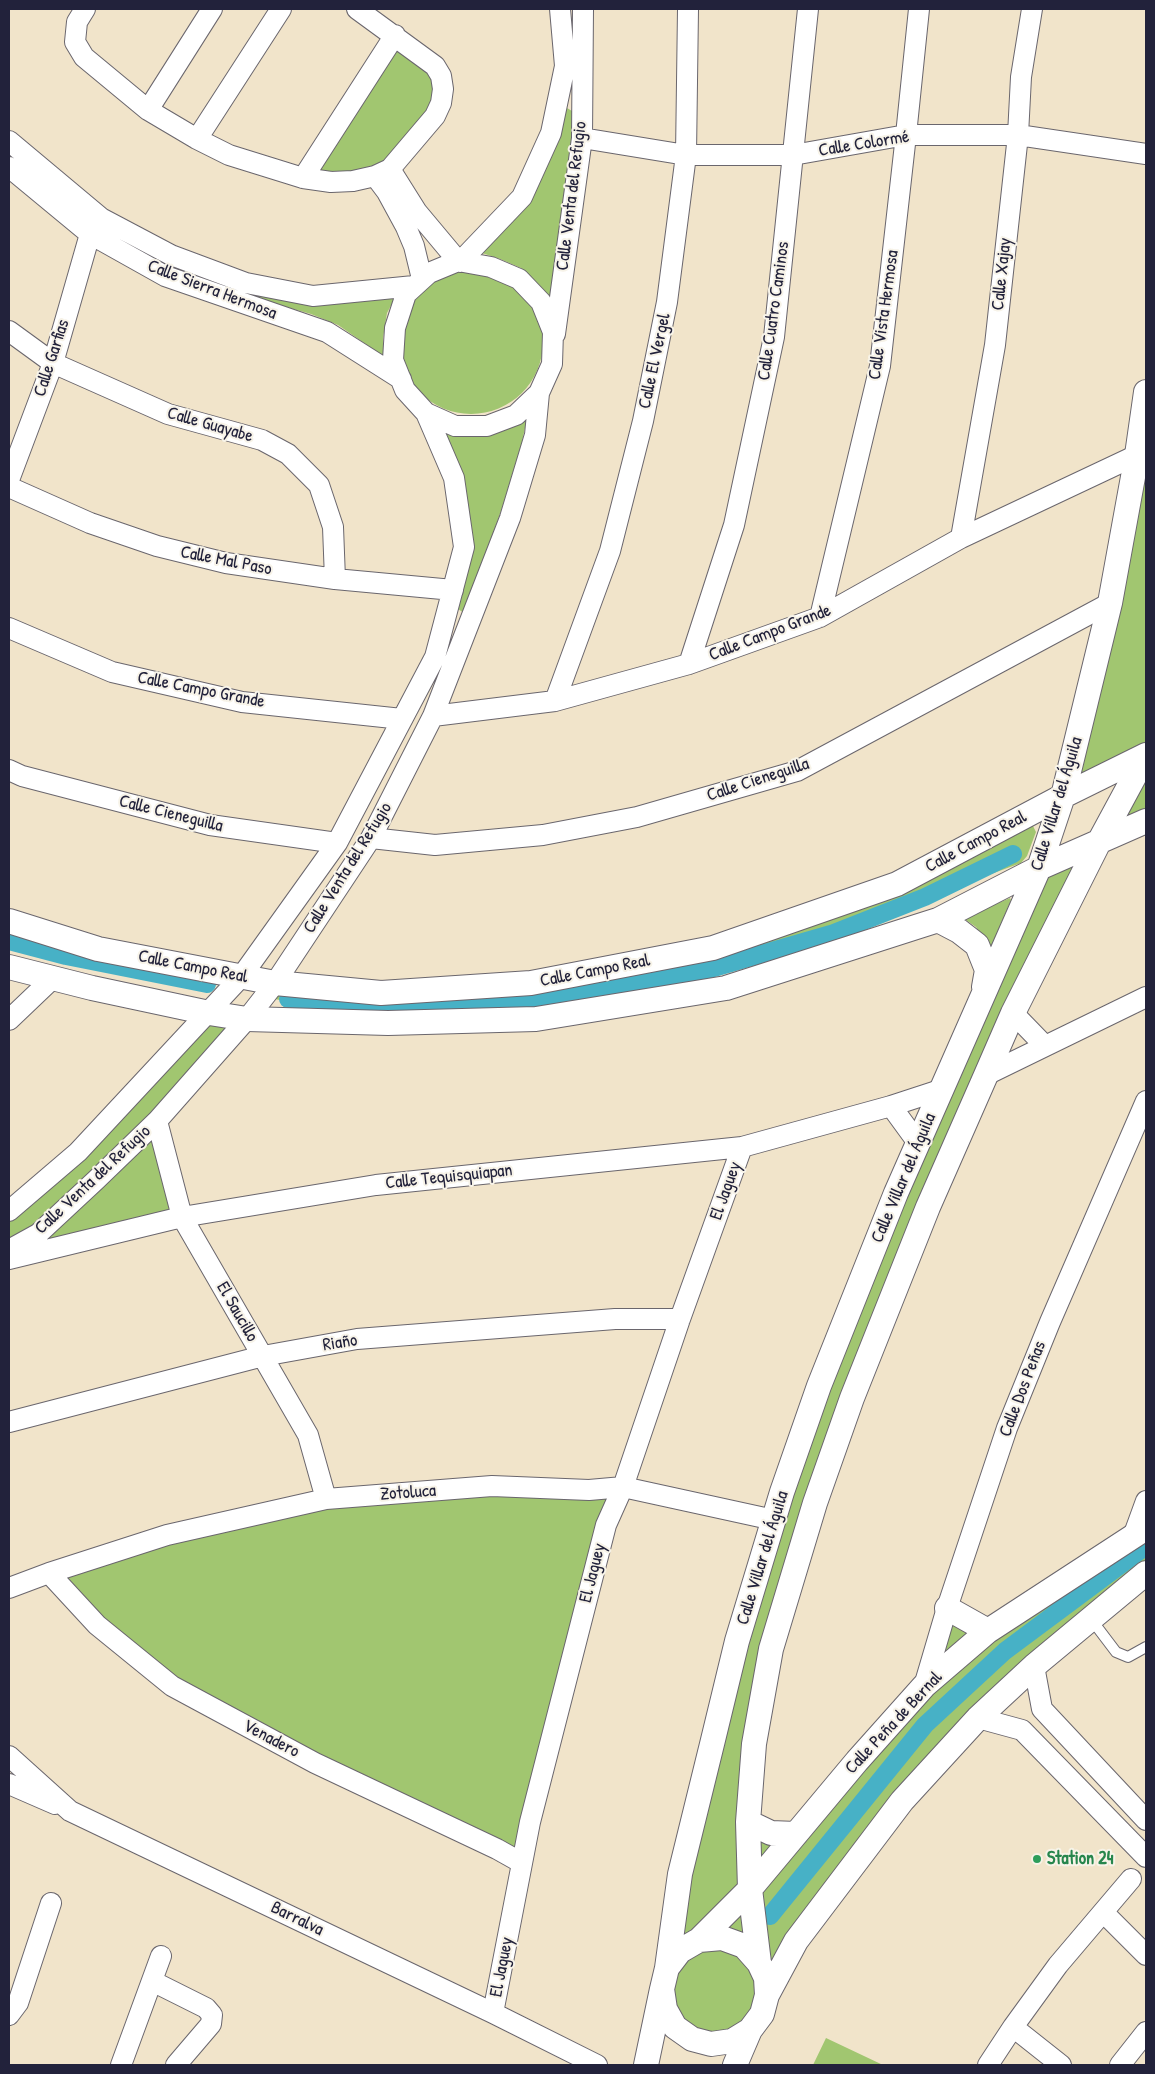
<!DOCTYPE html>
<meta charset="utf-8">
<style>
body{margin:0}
#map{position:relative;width:1155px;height:2074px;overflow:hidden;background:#f1e4ca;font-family:"Patrick Hand",sans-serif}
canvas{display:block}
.frame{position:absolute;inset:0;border:10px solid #22223b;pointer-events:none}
</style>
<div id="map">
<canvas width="1155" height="2074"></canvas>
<div class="frame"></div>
</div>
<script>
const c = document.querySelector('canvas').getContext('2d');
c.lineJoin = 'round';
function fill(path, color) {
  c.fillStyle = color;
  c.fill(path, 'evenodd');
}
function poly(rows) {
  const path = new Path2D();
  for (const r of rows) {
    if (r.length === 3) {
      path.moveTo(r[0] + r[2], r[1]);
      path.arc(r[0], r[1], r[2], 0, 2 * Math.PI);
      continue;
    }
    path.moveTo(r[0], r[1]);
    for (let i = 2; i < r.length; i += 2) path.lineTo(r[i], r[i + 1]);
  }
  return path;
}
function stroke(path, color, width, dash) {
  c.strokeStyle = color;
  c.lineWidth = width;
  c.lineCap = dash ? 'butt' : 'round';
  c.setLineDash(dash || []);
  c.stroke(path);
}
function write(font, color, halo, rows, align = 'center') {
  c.font = font + ' "Patrick Hand",sans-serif';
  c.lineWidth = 4;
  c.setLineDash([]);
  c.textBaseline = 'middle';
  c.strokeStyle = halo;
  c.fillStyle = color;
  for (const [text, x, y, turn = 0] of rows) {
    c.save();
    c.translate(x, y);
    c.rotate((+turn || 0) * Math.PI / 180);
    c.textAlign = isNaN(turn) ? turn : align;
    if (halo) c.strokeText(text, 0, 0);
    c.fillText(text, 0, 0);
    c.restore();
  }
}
const green = poly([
 [395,35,443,89,390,169,303,178],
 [567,108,572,111,571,151,551,303,540,286,521,268,500,259,476,251,559,132],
 [9,152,211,278,396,296,387,313,383,338,383,356,338,325,311,314,254,298,165,265,123,245,9,160],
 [471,342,72],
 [1146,392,1146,821,1099,842,928,1207,771,1649,748,1822,796,1834,924,1686,947,1608,988,1631,1134,1535,1146,1501,1146,1573,978,1718,732,2041,675,2027,667,1968,782,1492,1039,868,1099,842,1145,757,1063,796],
 [529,409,522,442,501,511,464,613,458,609,465,583,469,530,443,427],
 [1025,824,1033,826,1036,832,1027,856,1021,863,983,877,819,947,748,967,608,994,452,1005,314,1005,289,1002,275,999,274,994,660,964],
 [1010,898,1011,900,990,949,976,927,963,918],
 [9,930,211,978,212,984,204,988,9,948],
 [209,1013,247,1019,157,1121,182,1217,9,1259,9,1211],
 [623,1487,522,1863,172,1686,49,1573,326,1499],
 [826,2038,883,2065,813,2065]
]);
const canal = poly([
 [9,941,66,956,207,984],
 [288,999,428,1004,514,1000,600,991,703,971,831,934,925,897,1013,854],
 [770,1916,925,1725,1005,1651,1146,1546]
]);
const service = poly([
 [1091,1619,1116,1652,1128,1657,1146,1647]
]);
const minor = poly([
 [85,9,77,22,75,42,84,57,148,110,197,139,229,155,303,178,331,182,353,181,375,176,390,169,435,116,441,103,443,89,441,76,435,66,357,9],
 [148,110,212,9],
 [582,138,686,155,793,155,906,135,1018,135,1146,154],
 [197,139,281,9],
 [9,141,101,218,171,255,246,283,313,296,414,286],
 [9,167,90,234,165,276,327,332,401,379],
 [390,169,417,212,458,261],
 [375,176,387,192,406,227,414,246,422,279],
 [303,178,395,35],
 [458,261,491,267,519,279,541,302,553,332,552,364,539,393,516,415,487,426,455,426,426,413,405,390,393,360,395,328,406,294,429,273,458,261],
 [460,262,522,197,551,133,565,66,560,9],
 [9,331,53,363,168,414,262,440,288,454,319,485,333,527,335,579],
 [555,334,582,138,583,9],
 [9,480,53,363,90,234],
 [9,487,90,523,157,546,226,563,335,579,453,590],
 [961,538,995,345,1018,135,1021,77,1032,9],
 [820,617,880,366,906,135,919,9],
 [9,628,112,672,242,702,402,719],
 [689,664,734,525,774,337,808,9],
 [555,701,610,551,643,421,667,302,686,155,688,9],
 [433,716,555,701,689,664,820,617,961,538,1137,455],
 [9,770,22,776,210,825,337,843],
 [371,838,435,845,543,835,637,817,797,771,1110,603],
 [1013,1013,1045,1046],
 [9,1020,52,979],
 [986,1075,1146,997],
 [891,1106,918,1143],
 [157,1121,182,1217,308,1435,326,1499],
 [9,1211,78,1152,241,977,337,843,435,657,464,547,454,478,426,413],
 [9,1250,38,1234,96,1180,157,1121,247,1019,275,983,371,838,433,716,510,518,535,435,539,393],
 [9,1259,182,1217,376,1185,742,1147,891,1106,943,1089],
 [9,1422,263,1356,357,1339,615,1319,680,1319],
 [1134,1534,1146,1501],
 [49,1573,97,1625,172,1686,315,1763,497,1849,522,1863],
 [9,1588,49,1573,167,1535,326,1499,492,1486,589,1490,623,1487,774,1520],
 [1034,1666,1042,1709,1146,1820],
 [924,1686,947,1608,1007,1428,1050,1322,1146,1101],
 [978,1718,1022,1730,1146,1857],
 [9,1756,70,1811,493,2013,597,2065],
 [9,1784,55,1804],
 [1103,1912,1146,1955],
 [152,1981,206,2008,212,2015,211,2024,176,2065],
 [493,2013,530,1822,606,1525,623,1487,680,1319,742,1147],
 [9,2015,18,2003,51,1903],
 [1013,2027,1061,2065],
 [121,2065,161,1956],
 [988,2065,1013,2027,1058,1965,1131,1879],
 [1120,2065,1146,2032]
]);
const tertiary = poly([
 [938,920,959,931,977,945,987,970,984,987],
 [9,921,98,949,275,983,381,993,531,983,713,948,897,884,1063,796,1146,755],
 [9,967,92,988,209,1013,247,1019,388,1023,536,1019,726,988,916,927,938,920,1039,868,1146,821],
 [947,1608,988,1631],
 [748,1822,771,1833,796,1834],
 [699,1940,750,1889,857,1761,924,1686,988,1631,1146,1528],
 [759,1963,750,1889,748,1822,754,1744,771,1649,815,1503,852,1398,928,1207,986,1075,1013,1013,1099,842,1146,755],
 [667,1968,680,1874,713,1740,737,1641,782,1492,819,1386,896,1193,1039,868,1063,796,1110,603,1137,455,1146,392],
 [767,1995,796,1941,902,1801,978,1718,1034,1666,1146,1573],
 [646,2065,662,1989,667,1968,680,1951,699,1940,722,1938,744,1946,759,1963,766,1978,767,1995,762,2014,750,2030,732,2041,711,2044,692,2039,675,2027,665,2009,662,1989],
 [735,2065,750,2030]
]);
const markers = [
 [1037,1859,5,"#2e9e5b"]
];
const streetNames = [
 ["Calle Colormé",864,144,-9],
 ["Calle Venta del Refugio",572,196,-83],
 ["Calle Xajay",1002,274,-84],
 ["Calle Sierra Hermosa",212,290,21],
 ["Calle Cuatro Caminos",774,311,-82],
 ["Calle Vista Hermosa",884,315,-82],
 ["Calle Garfias",52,358,-72],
 ["Calle El Vergel",655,361,-78],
 ["Calle Guayabe",210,425,16],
 ["Calle Mal Paso",226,561,11],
 ["Calle Campo Grande",770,633,-21],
 ["Calle Campo Grande",201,690,11],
 ["Calle Cieneguilla",758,780,-18],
 ["Calle Villar del Águila",1057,804,-73],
 ["Calle Cieneguilla",171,814,14],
 ["Calle Campo Real",976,842,-28],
 ["Calle Venta del Refugio",348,868,-58],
 ["Calle Campo Real",193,967,11],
 ["Calle Campo Real",595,971,-11],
 ["Calle Tequisquiapan",449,1177,-6],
 ["Calle Villar del Águila",904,1178,-67],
 ["Calle Venta del Refugio",93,1180,-43],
 ["El Jaguey",726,1191,-70],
 ["El Saucillo",237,1312,60],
 ["Riaño",340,1343,-9],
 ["Calle Dos Peñas",1023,1389,-69],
 ["Zotoluca",408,1493,-4],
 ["Calle Villar del Águila",763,1558,-73],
 ["El Jaguey",593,1573,-76],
 ["Calle Peña de Bernal",894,1723,-47],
 ["Venadero",271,1739,28],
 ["Barralva",297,1919,26],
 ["El Jaguey",502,1967,-79]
];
const leisureNames = [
 ["Station 24",1047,1859]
];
fill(green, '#a1c670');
stroke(canal, '#47b1c6', 18);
stroke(service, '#6a666d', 12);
stroke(minor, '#6a666d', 22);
stroke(tertiary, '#6a666d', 26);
stroke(service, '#fff', 10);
stroke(minor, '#fff', 20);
stroke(tertiary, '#fff', 24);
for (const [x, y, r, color] of markers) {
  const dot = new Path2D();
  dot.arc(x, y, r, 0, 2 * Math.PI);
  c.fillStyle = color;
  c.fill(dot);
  stroke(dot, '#f7f3e8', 2);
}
write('18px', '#22223b', '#f7f3e8', streetNames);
write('bold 18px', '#27864d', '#f7f3e8', leisureNames, 'left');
</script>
